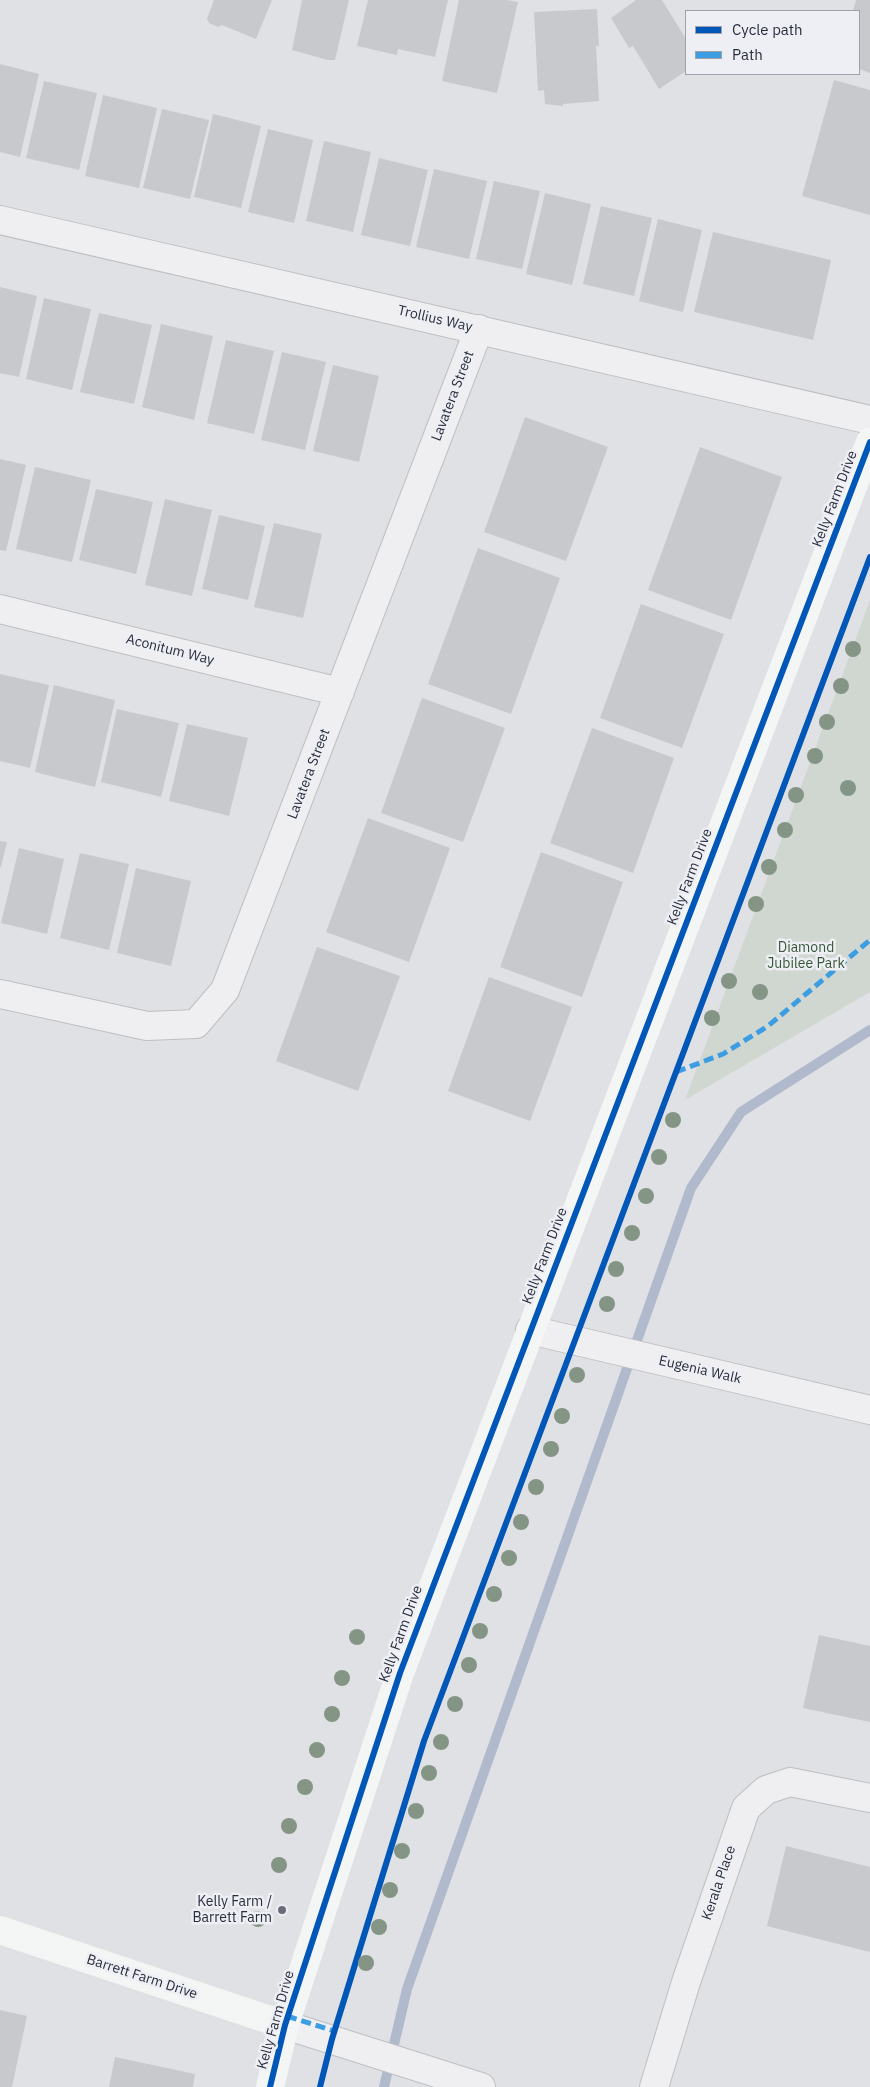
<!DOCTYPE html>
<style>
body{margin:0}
#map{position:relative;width:870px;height:2087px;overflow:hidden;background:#e0e1e4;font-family:"IBM Plex Sans",sans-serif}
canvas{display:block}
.legend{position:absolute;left:685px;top:10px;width:175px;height:65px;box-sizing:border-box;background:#edeff4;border:1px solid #9fa1aa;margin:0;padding:6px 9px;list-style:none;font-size:15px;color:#292d3b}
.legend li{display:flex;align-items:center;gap:10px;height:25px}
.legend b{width:25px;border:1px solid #9fa1aa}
</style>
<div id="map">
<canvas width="870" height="2087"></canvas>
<ul class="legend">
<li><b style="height:6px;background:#0057b8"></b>Cycle path</li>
<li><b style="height:6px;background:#3d9de2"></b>Path</li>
</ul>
</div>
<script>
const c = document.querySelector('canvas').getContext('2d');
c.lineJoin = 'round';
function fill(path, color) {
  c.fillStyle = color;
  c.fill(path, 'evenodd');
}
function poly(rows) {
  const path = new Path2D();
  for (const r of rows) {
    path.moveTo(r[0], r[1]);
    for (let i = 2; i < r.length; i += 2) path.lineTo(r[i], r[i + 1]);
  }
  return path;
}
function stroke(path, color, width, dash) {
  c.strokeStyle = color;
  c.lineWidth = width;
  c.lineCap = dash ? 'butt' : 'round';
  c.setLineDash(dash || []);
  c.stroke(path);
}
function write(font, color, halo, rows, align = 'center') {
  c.font = font + ' "IBM Plex Sans",sans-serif';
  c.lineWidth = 5;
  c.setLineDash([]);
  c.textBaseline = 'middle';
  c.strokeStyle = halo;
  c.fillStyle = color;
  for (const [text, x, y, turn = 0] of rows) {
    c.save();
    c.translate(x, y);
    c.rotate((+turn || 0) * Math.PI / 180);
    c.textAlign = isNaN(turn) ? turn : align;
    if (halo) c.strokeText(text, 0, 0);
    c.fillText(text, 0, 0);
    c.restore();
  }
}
const green = poly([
 [870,600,870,992,685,1100]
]);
const stream = poly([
 [384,2087,407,1989,691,1188,741,1112,870,1030]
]);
const building = poly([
 [214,0,272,0,256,39,222,25,218,27,209,23,207,19],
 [302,0,349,0,335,60,328,60,292,50],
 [368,0,448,0,435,57,398,49,397,55,357,46],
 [459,0,507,0,518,2,497,93,442,81],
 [636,0,662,0,686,39,686,71,659,89,633,46,629,48,611,18],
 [856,0,870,0,870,73,859,69,859,11,853,11],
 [597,9,599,46,596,46,599,101,563,104,563,106,545,104,544,90,538,91,534,12],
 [0,64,39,74,20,157,0,152],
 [834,80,870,90,870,215,802,196],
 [44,81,97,93,79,170,26,158],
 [103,95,157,108,139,188,85,176],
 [162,109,209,120,190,199,143,188],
 [213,114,261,126,241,208,194,197],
 [268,129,313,140,294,223,248,212],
 [324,141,371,152,353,232,306,221],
 [379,158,428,170,410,246,361,235],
 [434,169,487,181,469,259,416,247],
 [494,181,540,191,522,269,476,259],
 [545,193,591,204,572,285,526,274],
 [601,206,652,218,634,296,583,284],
 [658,219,702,230,683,312,639,301],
 [713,232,831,260,813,340,694,312],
 [0,287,37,296,19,377,0,373],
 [44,298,91,309,72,390,26,379],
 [99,313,152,325,134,404,80,392],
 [161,324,213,336,194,420,142,407],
 [226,340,274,351,254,434,207,423],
 [282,352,326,362,305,450,261,440],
 [333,365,379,376,359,462,313,451],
 [525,417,608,447,566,561,484,532],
 [700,447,782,477,731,620,648,590],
 [0,459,26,465,6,551,0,550],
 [35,467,91,480,72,562,16,549],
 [96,489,153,502,136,574,79,560],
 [165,499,212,510,192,596,145,585],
 [219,515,265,526,248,600,202,589],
 [274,523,322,534,303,618,254,607],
 [478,548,560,578,511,714,428,684],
 [641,604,724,634,682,748,600,718],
 [0,674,49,685,30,768,0,761],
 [54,685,115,700,95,787,35,772],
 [422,698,505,728,463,842,381,813],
 [117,709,179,723,161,797,101,782],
 [187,724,248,738,229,816,169,801],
 [592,728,674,758,633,873,550,843],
 [368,818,450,848,409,962,326,932],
 [0,841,7,842,1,867,0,867],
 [19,848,64,859,47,934,1,923],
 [541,852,623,882,582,997,500,967],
 [80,853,129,864,109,950,60,938],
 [136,868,191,881,171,966,117,953],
 [317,947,400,976,358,1091,276,1061],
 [489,977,572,1007,530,1121,448,1091],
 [819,1635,870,1646,870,1722,803,1708],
 [786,1846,870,1867,870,1952,767,1926],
 [0,2010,27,2016,12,2087,0,2087],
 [115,2057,195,2074,193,2087,109,2087]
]);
const street = poly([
 [0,220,870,420],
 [0,609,340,692],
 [0,994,147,1026,196,1024,225,990,479,329],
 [530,1330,870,1410],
 [285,2025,481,2087],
 [654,2087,686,1982,746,1808,766,1790,790,1782,870,1798]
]);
const secondary = poly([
 [0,1930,285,2025],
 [270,2087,285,2025,400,1673,870,442]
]);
const quiet = poly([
 [676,1072,723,1054,768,1026,870,940],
 [287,2016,334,2031]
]);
const cycleway = poly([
 [270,2087,285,2025,400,1673,870,442],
 [320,2087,332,2039,424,1741,870,557]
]);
const trees = [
 [853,649],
 [841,686],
 [827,722],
 [815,756],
 [848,788],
 [796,795],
 [785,830],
 [769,867],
 [756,904],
 [729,981],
 [760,992],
 [712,1018],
 [673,1120],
 [659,1157],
 [646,1196],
 [632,1233],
 [616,1269],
 [607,1304],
 [577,1375],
 [562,1416],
 [551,1449],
 [536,1487],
 [521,1522],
 [509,1558],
 [494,1594],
 [480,1631],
 [357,1637],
 [469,1665],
 [342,1678],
 [455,1704],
 [332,1714],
 [441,1742],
 [317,1750],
 [429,1773],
 [305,1787],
 [416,1811],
 [289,1826],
 [402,1851],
 [279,1865],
 [390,1890],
 [258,1919],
 [379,1927],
 [366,1963]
];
const markers = [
 [282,1910,5,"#696c76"]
];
const streetNames = [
 ["Trollius Way",435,319,13],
 ["Lavatera Street",453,396,-69],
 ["Kelly Farm Drive",835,499,-69],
 ["Aconitum Way",170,650,14],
 ["Lavatera Street",309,774,-69],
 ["Kelly Farm Drive",690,877,-69],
 ["Kelly Farm Drive",545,1256,-69],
 ["Eugenia Walk",700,1370,13],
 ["Kelly Farm Drive",401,1634,-70],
 ["Kerala Place",719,1883,-71],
 ["Barrett Farm Drive",142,1977,18],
 ["Kelly Farm Drive",276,2020,-74]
];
const parkNames = [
 ["Diamond",806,948],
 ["Jubilee Park",806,964]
];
const poiNames = [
 ["Kelly Farm /",272,1902],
 ["Barrett Farm",272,1918]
];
fill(green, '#d0d7d0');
stroke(stream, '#b1bacd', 10);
fill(building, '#c8c9cc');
stroke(street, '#bebfc2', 30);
stroke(street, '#efeff2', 28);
stroke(secondary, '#f4f5f5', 28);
stroke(quiet, '#3d9de2', 5, [10, 5]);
stroke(cycleway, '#0057b8', 6);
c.fillStyle = '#849585';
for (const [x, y] of trees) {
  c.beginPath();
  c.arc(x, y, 8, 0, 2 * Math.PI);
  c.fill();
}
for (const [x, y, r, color] of markers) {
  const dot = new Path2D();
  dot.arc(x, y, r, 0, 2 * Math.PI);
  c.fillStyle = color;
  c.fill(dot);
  stroke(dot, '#edeff4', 2);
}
write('14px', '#292d3b', '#edeff4', streetNames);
write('14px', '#395638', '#edeff4', parkNames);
write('14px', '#292d3b', '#edeff4', poiNames, 'right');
</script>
